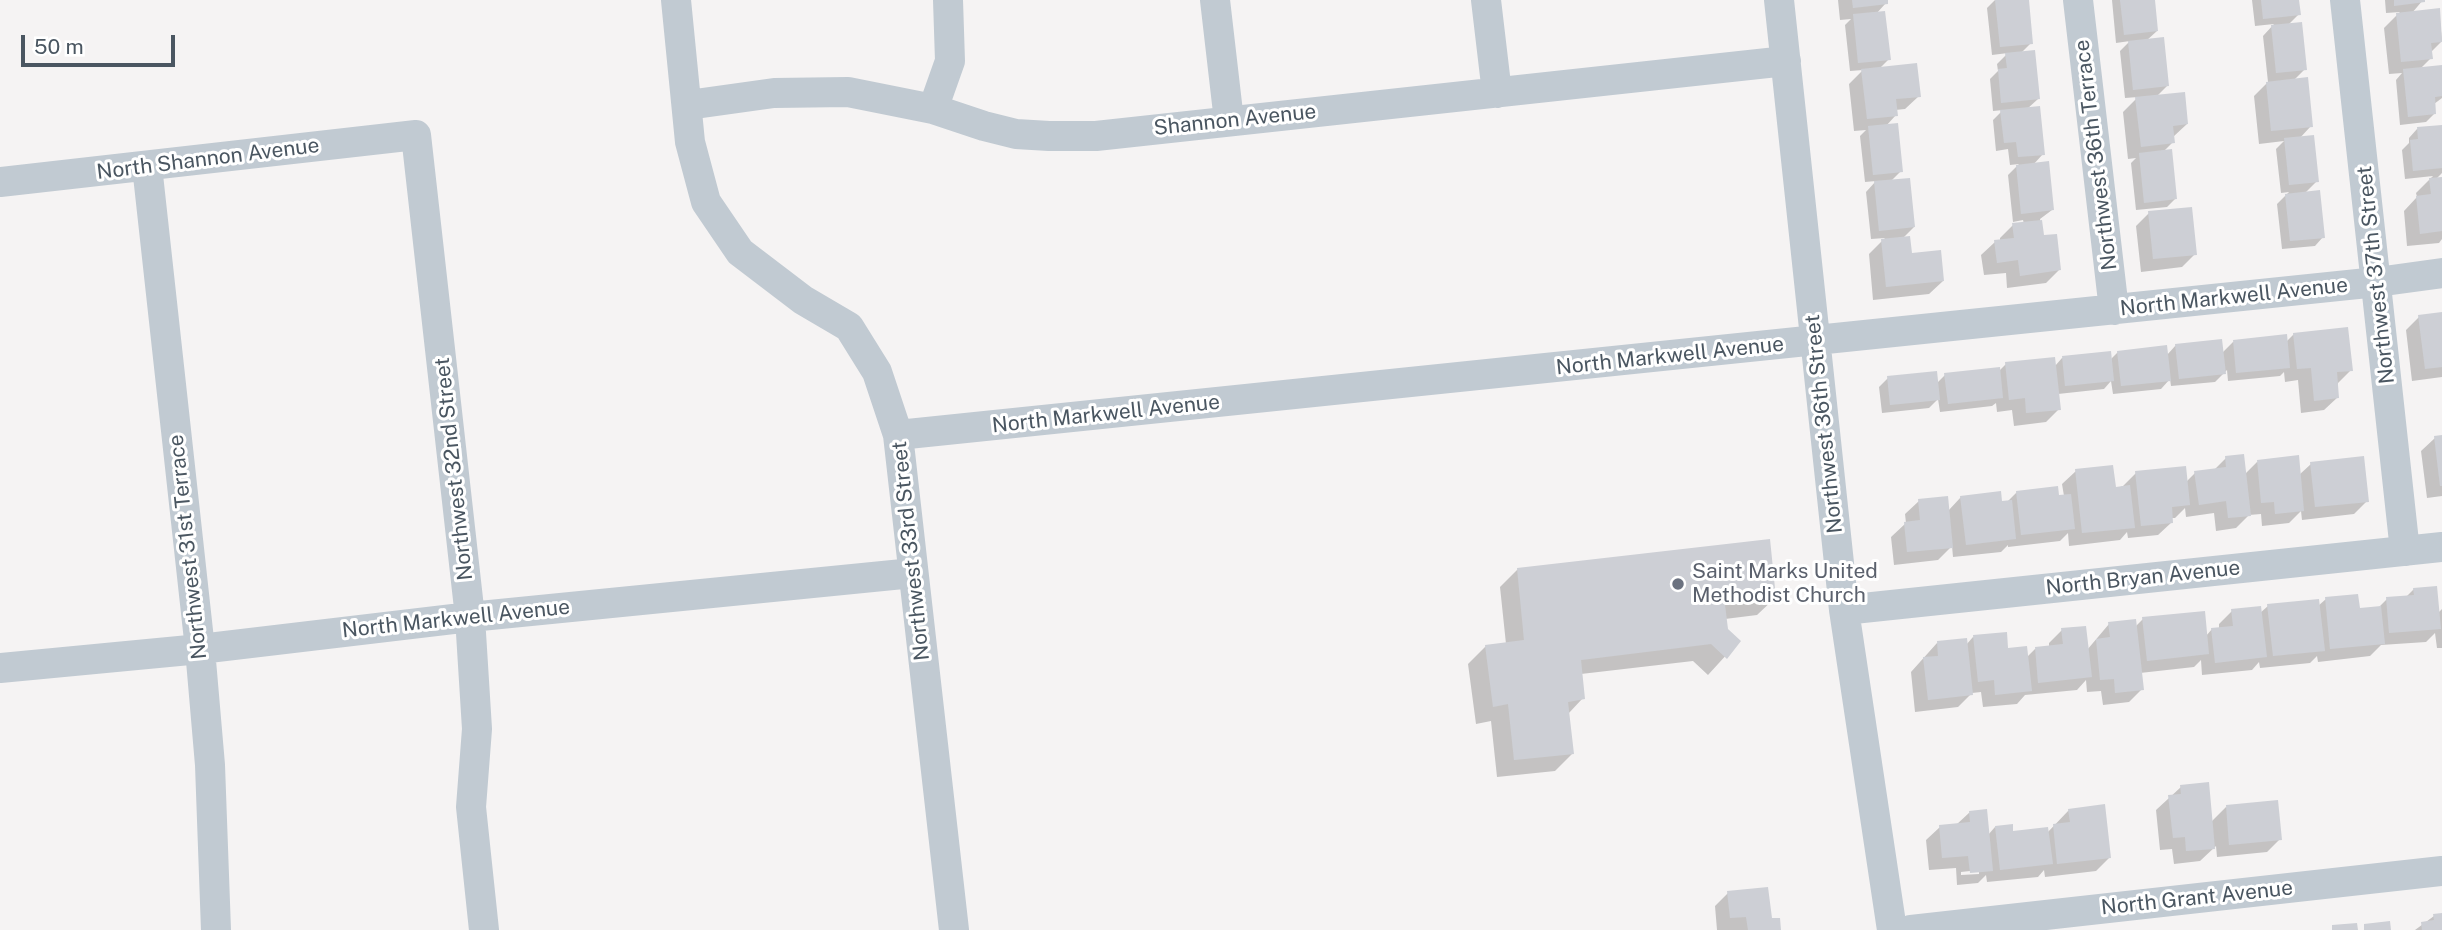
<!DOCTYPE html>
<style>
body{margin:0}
#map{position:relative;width:2442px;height:930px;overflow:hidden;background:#f5f3f3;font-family:"Public Sans",sans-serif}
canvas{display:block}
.scale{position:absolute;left:21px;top:35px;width:154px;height:32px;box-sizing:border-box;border:4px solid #4a5661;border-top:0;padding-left:9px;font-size:21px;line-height:24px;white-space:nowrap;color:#4a5661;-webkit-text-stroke:5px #fff;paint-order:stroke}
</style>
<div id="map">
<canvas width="2442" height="930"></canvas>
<div class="scale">50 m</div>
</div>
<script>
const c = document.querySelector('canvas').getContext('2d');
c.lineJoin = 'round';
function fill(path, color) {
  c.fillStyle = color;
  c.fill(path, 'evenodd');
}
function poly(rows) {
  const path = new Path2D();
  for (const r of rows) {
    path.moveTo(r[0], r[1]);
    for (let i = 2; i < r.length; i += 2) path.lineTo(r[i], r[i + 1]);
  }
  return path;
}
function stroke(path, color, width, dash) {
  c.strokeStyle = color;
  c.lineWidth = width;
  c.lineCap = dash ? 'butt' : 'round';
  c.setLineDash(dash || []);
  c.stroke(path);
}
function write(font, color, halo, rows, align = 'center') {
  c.font = font + ' "Public Sans",sans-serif';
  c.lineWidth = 6;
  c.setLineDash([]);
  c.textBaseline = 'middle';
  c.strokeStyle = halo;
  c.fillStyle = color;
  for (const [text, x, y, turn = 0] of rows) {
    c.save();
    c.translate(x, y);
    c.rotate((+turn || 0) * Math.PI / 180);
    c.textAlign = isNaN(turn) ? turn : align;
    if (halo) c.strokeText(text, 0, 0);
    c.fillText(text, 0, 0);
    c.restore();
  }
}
const shadow = poly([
 [1838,0,1886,0,1886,3,1876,14,1889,59,1879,69,1919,96,1905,109,1895,110,1896,115,1886,126,1901,171,1891,181,1914,227,1902,239,1911,255,1943,281,1929,294,1873,300,1869,254,1885,238,1871,239,1866,192,1876,181,1865,182,1860,136,1866,130,1854,131,1849,84,1863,70,1850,71,1845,25,1851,19,1840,20],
 [1995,0,2027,0,2031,43,2021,53,2038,99,2027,109,2043,154,2033,165,2052,210,2040,219,2043,237,2059,270,2046,283,2007,288,2006,273,1984,275,1981,255,1995,242,2000,241,2000,238,2013,225,2024,224,2023,220,2013,222,2008,175,2019,164,2010,165,2008,149,1996,151,1993,120,2003,110,1993,111,1990,79,1998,71,1997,64,2008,53,1992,55,1987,8],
 [2112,0,2153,0,2157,31,2146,41,2167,86,2157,96,2187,124,2173,137,2173,142,2163,152,2176,198,2167,207,2136,210,2131,163,2136,158,2128,159,2123,112,2138,97,2125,98,2120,51,2130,41,2116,43],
 [2252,0,2298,0,2299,14,2288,25,2305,69,2294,80,2311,126,2299,139,2317,181,2305,193,2323,237,2315,246,2282,249,2277,204,2289,192,2281,193,2276,149,2284,141,2259,144,2254,96,2268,82,2263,36,2274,24,2255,26],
 [2385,0,2423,0,2412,13,2439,10,2442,41,2430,53,2431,58,2420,69,2442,67,2442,98,2434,104,2435,113,2426,122,2400,125,2396,80,2402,73,2389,74,2384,28,2400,12,2386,13],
 [2442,127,2442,173,2436,179,2442,178,2442,239,2439,243,2407,246,2404,211,2417,197,2416,193,2433,176,2405,179,2402,150,2409,143,2409,138,2417,129],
 [2149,213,2195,254,2182,267,2141,272,2136,226],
 [2442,314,2442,377,2412,381,2406,330,2419,317],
 [2294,334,2351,370,2338,383,2338,397,2324,410,2301,413,2298,380,2285,382,2284,372,2280,376,2228,381,2227,370,2215,382,2171,386,2170,379,2161,389,2113,394,2111,381,2104,389,2058,394,2059,409,2046,422,2014,426,2012,410,1997,412,1996,403,1992,406,1940,412,1938,399,1929,408,1882,413,1879,387,1888,378,1936,384,1945,375,1998,372,2006,364,2055,366,2062,358,2110,360,2118,352,2167,355,2176,345,2222,353,2233,342,2286,342],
 [2442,437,2442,496,2427,498,2421,451,2435,438],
 [2226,458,2244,475,2257,462,2299,475,2311,464,2367,501,2354,514,2302,520,2301,511,2289,523,2262,526,2261,514,2249,515,2236,528,2216,531,2214,513,2186,517,2185,508,2175,518,2171,518,2172,522,2158,535,2128,538,2127,532,2120,540,2069,546,2068,533,2060,541,2008,547,2008,545,2001,552,1953,557,1952,546,1938,560,1894,565,1891,537,1906,523,1905,514,1919,501,1948,511,1961,497,2000,503,2007,502,2017,492,2064,496,2062,484,2076,471,2114,489,2123,486,2136,473,2186,482,2195,473,2213,471],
 [1518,569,1775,598,1757,615,1725,619,1726,630,1739,641,1708,675,1693,661,1581,674,1583,698,1568,714,1572,754,1555,771,1497,777,1491,721,1476,724,1468,664,1486,646,1506,644,1500,587],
 [2414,589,2438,613,2442,609,2442,648,2437,648,2435,633,2426,642,2381,645,2370,656,2318,662,2317,656,2310,663,2260,668,2259,662,2252,670,2202,675,2201,660,2194,667,2140,673,2142,689,2129,702,2103,705,2101,691,2087,692,2086,680,2077,690,2025,695,2017,704,1983,707,1981,692,1972,693,1958,707,1915,712,1911,672,1937,643,1966,645,1973,637,2026,658,2035,649,2049,647,2049,643,2062,630,2087,650,2109,624,2135,627,2143,619,2206,636,2212,629,2219,629,2219,624,2232,611,2260,613,2268,606,2318,606,2326,599,2358,610,2378,608,2387,599,2406,597],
 [2181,787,2211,822,2226,807,2280,839,2267,852,2217,857,2216,846,2200,861,2174,864,2172,849,2160,850,2156,810],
 [2069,810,2109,858,2096,871,2045,877,2044,870,2038,877,1987,882,1986,875,1978,883,1957,885,1956,868,1929,870,1926,840,1940,827,1956,825,1970,812,1988,835,1995,827,2012,833,2047,833],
 [1979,870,1979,874,1961,875,1961,872],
 [1728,893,1770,920,1779,930,1717,930,1715,906],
 [2442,915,2442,930,2415,930,2434,916]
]);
const building = poly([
 [1852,0,1888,0,1888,4,1853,8],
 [1995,0,2029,0,2033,44,2000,47],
 [2120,0,2155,0,2158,31,2124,35],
 [2261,0,2299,0,2301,15,2263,19],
 [2394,0,2425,0,2425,2,2394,6],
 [2440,8,2442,42,2431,43,2433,59,2401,62,2396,13],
 [1885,11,1891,60,1858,63,1853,14],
 [2302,22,2307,70,2276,73,2271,25],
 [2164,37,2169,86,2133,90,2128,41],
 [2035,50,2040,99,2001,103,1998,69,2007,68,2005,53],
 [1917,63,1921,97,1896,99,1898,116,1867,119,1861,69],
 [2442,65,2442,96,2435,97,2436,114,2408,117,2403,69],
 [2308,77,2313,127,2271,131,2266,82],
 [2185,92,2188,124,2173,126,2175,143,2141,147,2135,97],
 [2040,106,2045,155,2018,157,2016,142,2004,143,2000,110],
 [1898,123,1903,172,1873,175,1868,126],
 [2442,125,2442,168,2413,171,2410,140,2418,139,2417,127],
 [2314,135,2319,182,2289,185,2284,138],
 [2172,149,2177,199,2144,203,2139,153],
 [2049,161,2054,210,2021,214,2016,165],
 [2442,177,2442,231,2420,234,2416,196,2431,194,2429,178],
 [1910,178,1915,227,1879,231,1874,181],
 [2320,190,2325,238,2290,241,2285,194],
 [2192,207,2197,255,2153,259,2148,211],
 [2042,220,2044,235,2057,234,2061,270,2020,276,2018,260,1997,263,1994,240,2014,238,2012,223],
 [1910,236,1912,253,1941,250,1944,281,1886,287,1881,239],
 [2442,312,2442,367,2425,369,2418,315],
 [2348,327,2353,371,2337,372,2339,398,2314,401,2311,368,2297,369,2293,333],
 [2287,334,2290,368,2236,373,2233,340],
 [2222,339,2226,374,2179,379,2175,344],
 [2167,345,2171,381,2121,386,2117,351],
 [2111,351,2114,381,2065,386,2062,356],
 [2055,357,2061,410,2026,413,2025,398,2009,400,2005,362],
 [2000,367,2003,398,1948,404,1944,373],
 [1937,371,1940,400,1890,405,1887,376],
 [2442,435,2442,486,2440,486,2434,436],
 [2244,454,2251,516,2228,518,2226,501,2199,505,2194,471,2226,467,2225,456],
 [2299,455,2304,511,2275,514,2274,502,2261,503,2257,460],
 [2364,456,2369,502,2315,507,2310,462],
 [2113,465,2116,487,2130,485,2135,528,2082,533,2075,469],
 [2186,466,2190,505,2172,507,2173,523,2141,526,2135,471],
 [2058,486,2059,495,2071,494,2075,529,2021,535,2016,491],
 [2001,491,2002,501,2012,500,2016,539,1966,545,1960,496],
 [1948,496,1953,548,1907,552,1904,522,1920,520,1918,499],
 [1770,539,1776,598,1725,605,1728,629,1741,641,1727,659,1711,644,1581,660,1585,699,1568,702,1574,754,1514,760,1508,704,1493,707,1485,645,1524,640,1517,568],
 [2437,586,2441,629,2389,633,2386,597,2414,595,2413,588],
 [2358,594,2360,608,2381,606,2385,644,2330,649,2325,597],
 [2319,599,2325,651,2273,656,2267,604],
 [2261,606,2267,657,2215,663,2211,628,2233,626,2231,609],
 [2205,611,2209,654,2147,661,2142,617],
 [2136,619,2144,690,2115,693,2114,679,2100,680,2096,639,2110,637,2108,622],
 [2086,626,2092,677,2038,683,2035,647,2063,644,2061,628],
 [2007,632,2008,648,2027,646,2032,691,1995,695,1994,680,1978,682,1973,635],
 [1967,638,1973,695,1928,700,1923,657,1938,656,1937,641],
 [2209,782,2215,849,2186,851,2185,837,2173,838,2168,795,2181,794,2180,785],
 [2278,800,2282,840,2229,845,2226,805],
 [2105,804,2111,858,2057,864,2053,824,2070,822,2068,809],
 [1987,809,1993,871,1970,873,1968,856,1942,858,1939,825,1970,822,1969,811],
 [2013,824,2013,831,2048,827,2053,864,2000,870,1995,826],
 [1768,887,1772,918,1780,918,1781,930,1748,930,1746,917,1730,918,1727,891],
 [2442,913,2442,930,2422,930,2421,922,2434,920,2433,914],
 [2390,921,2391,930,2364,930,2364,924],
 [2357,923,2358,930,2332,930,2332,925]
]);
const minor = poly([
 [676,0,690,142,706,202,740,252,803,300,849,327,877,372,898,435,954,930],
 [1215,0,1229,121],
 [1486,0,1497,93],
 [1779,0,1844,610,1892,930],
 [2078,0,2114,310],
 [2345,0,2405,551],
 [688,105,774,93,848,92,933,109,984,126,1016,134,1049,136,1096,136,1786,61],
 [933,109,950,61,948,0],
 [147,166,200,649,210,765,216,930],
 [0,182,416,135,470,617,477,729,471,807,484,930],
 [898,435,2377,282,2442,273],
 [1844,610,2442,547],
 [0,668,200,649,470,617,913,573],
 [1911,930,2442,871]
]);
const markers = [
 [1678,584,7,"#6b7280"]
];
const streetNames = [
 ["Shannon Avenue",1235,120,-6],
 ["Northwest 36th Terrace",2096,155,-97],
 ["North Shannon Avenue",208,159,-7],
 ["Northwest 37th Street",2376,275,-96],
 ["North Markwell Avenue",2234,297,-6],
 ["North Markwell Avenue",1670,356,-6],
 ["North Markwell Avenue",1106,414,-6],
 ["Northwest 36th Street",1824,424,-96],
 ["Northwest 32nd Street",454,469,-96],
 ["Northwest 31st Terrace",188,547,-96],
 ["Northwest 33rd Street",911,551,-96],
 ["North Bryan Avenue",2143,578,-6],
 ["North Markwell Avenue",456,619,-6],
 ["North Grant Avenue",2197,898,-6]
];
const worshipNames = [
 ["Saint Marks United",1692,572],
 ["Methodist Church",1692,596]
];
fill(shadow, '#0003');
fill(building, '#cdcfd5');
stroke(minor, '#c1cad2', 30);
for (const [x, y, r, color] of markers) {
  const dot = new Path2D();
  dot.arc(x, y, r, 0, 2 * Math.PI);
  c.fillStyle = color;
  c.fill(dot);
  stroke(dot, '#fff', 2.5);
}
write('21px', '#4a5661', '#fff', streetNames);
write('21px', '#5b616d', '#fff', worshipNames, 'left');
</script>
